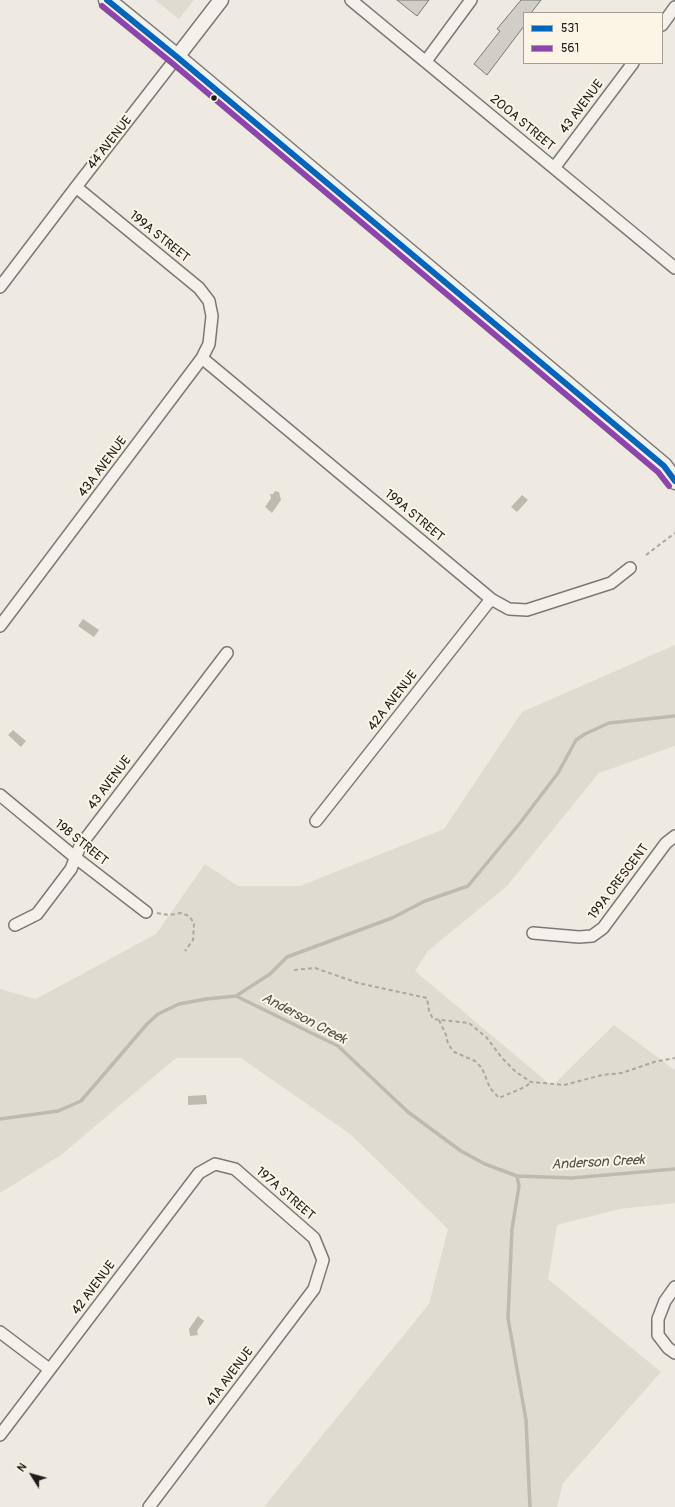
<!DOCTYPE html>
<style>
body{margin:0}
#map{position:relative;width:675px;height:1507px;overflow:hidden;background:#eeeae2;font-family:Pangolin,sans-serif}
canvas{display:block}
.legend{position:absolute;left:523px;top:12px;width:140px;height:52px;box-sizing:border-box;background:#fcf5e5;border:1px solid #a29e95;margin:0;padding:5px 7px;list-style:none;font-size:12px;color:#1c1c1c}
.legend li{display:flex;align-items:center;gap:8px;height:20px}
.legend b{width:20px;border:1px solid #a29e95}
.north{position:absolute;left:12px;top:1455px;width:40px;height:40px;-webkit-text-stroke:3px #fcf5e5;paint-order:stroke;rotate:307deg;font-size:11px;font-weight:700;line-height:16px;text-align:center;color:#1c1c1c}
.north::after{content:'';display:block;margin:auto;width:14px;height:18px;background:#1c1c1c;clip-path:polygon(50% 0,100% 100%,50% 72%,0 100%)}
</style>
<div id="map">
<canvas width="675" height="1507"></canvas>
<ul class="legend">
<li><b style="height:5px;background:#0065bd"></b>531</li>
<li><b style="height:5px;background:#8e44ad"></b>561</li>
</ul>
<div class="north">N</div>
</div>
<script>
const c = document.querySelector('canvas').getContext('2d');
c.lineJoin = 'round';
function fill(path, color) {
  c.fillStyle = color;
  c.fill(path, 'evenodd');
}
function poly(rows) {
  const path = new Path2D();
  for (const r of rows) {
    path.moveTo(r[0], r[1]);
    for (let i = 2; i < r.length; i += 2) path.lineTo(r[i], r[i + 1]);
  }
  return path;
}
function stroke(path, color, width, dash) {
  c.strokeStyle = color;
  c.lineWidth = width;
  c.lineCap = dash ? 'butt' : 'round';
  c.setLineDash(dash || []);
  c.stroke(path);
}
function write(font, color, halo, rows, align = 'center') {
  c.font = font + ' Pangolin,sans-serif';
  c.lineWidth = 4;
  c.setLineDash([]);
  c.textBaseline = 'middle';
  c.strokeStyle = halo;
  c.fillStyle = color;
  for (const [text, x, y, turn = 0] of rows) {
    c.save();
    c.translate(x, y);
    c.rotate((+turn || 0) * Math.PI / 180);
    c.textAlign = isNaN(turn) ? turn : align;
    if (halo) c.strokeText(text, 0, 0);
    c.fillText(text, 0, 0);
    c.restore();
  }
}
const built = poly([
 [155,0,194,0,179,19]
]);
const green = poly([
 [675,645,675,746,599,773,507,886,428,951,415,971,552,1086,614,1025,675,1070,675,1203,620,1209,557,1225,548,1279,661,1372,563,1483,557,1507,264,1507,429,1304,448,1229,350,1134,241,1058,176,1058,61,1155,0,1193,0,989,36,999,156,934,205,864,238,886,300,886,444,829,522,712]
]);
const water = poly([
 [275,491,279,492,281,500,272,513,265,507,271,498,270,494,273,494],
 [522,495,528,500,517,512,511,507],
 [83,619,99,630,94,637,78,626],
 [13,730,26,741,21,747,8,735],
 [206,1095,207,1104,188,1105,188,1096],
 [198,1316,204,1321,197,1331,198,1335,190,1336,189,1329]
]);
const stream = poly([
 [236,996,270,974,287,957,392,918,425,901,468,886,520,823,558,773,576,740,585,734,609,723,675,716],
 [0,1119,58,1111,81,1101,147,1024,158,1014,179,1004,206,999,236,996,338,1046,408,1112,461,1151,485,1164,517,1176,572,1178,675,1169],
 [517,1176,519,1186,512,1229,508,1318,526,1420,530,1507]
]);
const building = poly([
 [397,0,429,0,417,16,397,0],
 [521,0,541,0,531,13,524,13,524,26,487,75,474,64,500,31,497,29,521,0]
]);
const path = poly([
 [646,555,675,533],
 [157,913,169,915,181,913,189,916,194,923,193,940,185,951],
 [294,970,315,968,358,983,427,998,429,1011,433,1019,469,1023,487,1038,502,1058,516,1072,531,1082,564,1085,602,1075,622,1073,654,1062,675,1058],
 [439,1020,446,1035,448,1044,454,1052,475,1061,482,1068,490,1088,499,1098,525,1087,531,1082]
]);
const minor = poly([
 [351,0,675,268],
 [662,25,675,7],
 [426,61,471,0],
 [554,168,633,63],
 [0,287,76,187,177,57],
 [202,358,491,599,509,609,527,610,611,583,630,568],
 [0,626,202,358,209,344,212,316,209,301,199,288,76,187],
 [0,795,76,858,146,912],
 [316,821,491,599],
 [15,925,37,914,71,869,80,846,227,653],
 [533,933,579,937,592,936,603,928,666,843,675,836],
 [675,1287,665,1301,658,1319,658,1335,668,1348,675,1353],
 [0,1332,49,1369],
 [0,1435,199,1173,215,1164,235,1169,314,1238,323,1260,314,1289,149,1507]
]);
const tertiary = poly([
 [177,57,221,0]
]);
const secondary = poly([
 [107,0,177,57,664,466,675,481]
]);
const bus1 = poly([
 [107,0,177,57,664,466,675,481]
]);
const bus2 = poly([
 [102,6,172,63,658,472,669,486]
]);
const markers = [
 [214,98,3.5,"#1c1c1c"]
];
const streetNames = [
 ["43 AVENUE",582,107,-53],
 ["200A STREET",522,123,40],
 ["44 AVENUE",110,143,-52],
 ["199A STREET",159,237,39],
 ["43A AVENUE",103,467,-53],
 ["199A STREET",414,516,40],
 ["42A AVENUE",393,701,-52],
 ["43 AVENUE",110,783,-53],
 ["198 STREET",81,843,39],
 ["199A CRESCENT",619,882,-53],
 ["197A STREET",285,1194,41],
 ["42 AVENUE",94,1288,-53],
 ["41A AVENUE",230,1377,-53]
];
const waterNames = [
 ["Anderson Creek",304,1019,28],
 ["Anderson Creek",598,1163,-3]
];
fill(built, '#e0dbd0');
fill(green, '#dfdbd0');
fill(water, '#bebab0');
stroke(stream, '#bebab0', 3.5);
fill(building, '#d1cec8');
stroke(building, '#7a7975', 1);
stroke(minor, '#7a7975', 14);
stroke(tertiary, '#7a7975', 17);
stroke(secondary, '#7a7975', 19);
stroke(path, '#aaa8a4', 2, [4, 3]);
stroke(minor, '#f4f1ea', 11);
stroke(tertiary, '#f4f1ea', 14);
stroke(secondary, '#f4f1ea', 16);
stroke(bus1, '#0065bd', 6);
stroke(bus2, '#8e44ad', 6);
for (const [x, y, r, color] of markers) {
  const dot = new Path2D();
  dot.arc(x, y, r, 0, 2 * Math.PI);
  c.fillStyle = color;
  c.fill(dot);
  stroke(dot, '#fcf5e5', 1.5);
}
write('13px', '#1c1c1c', '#fcf5e5', streetNames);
write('italic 14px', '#55534f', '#fcf5e5', waterNames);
</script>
